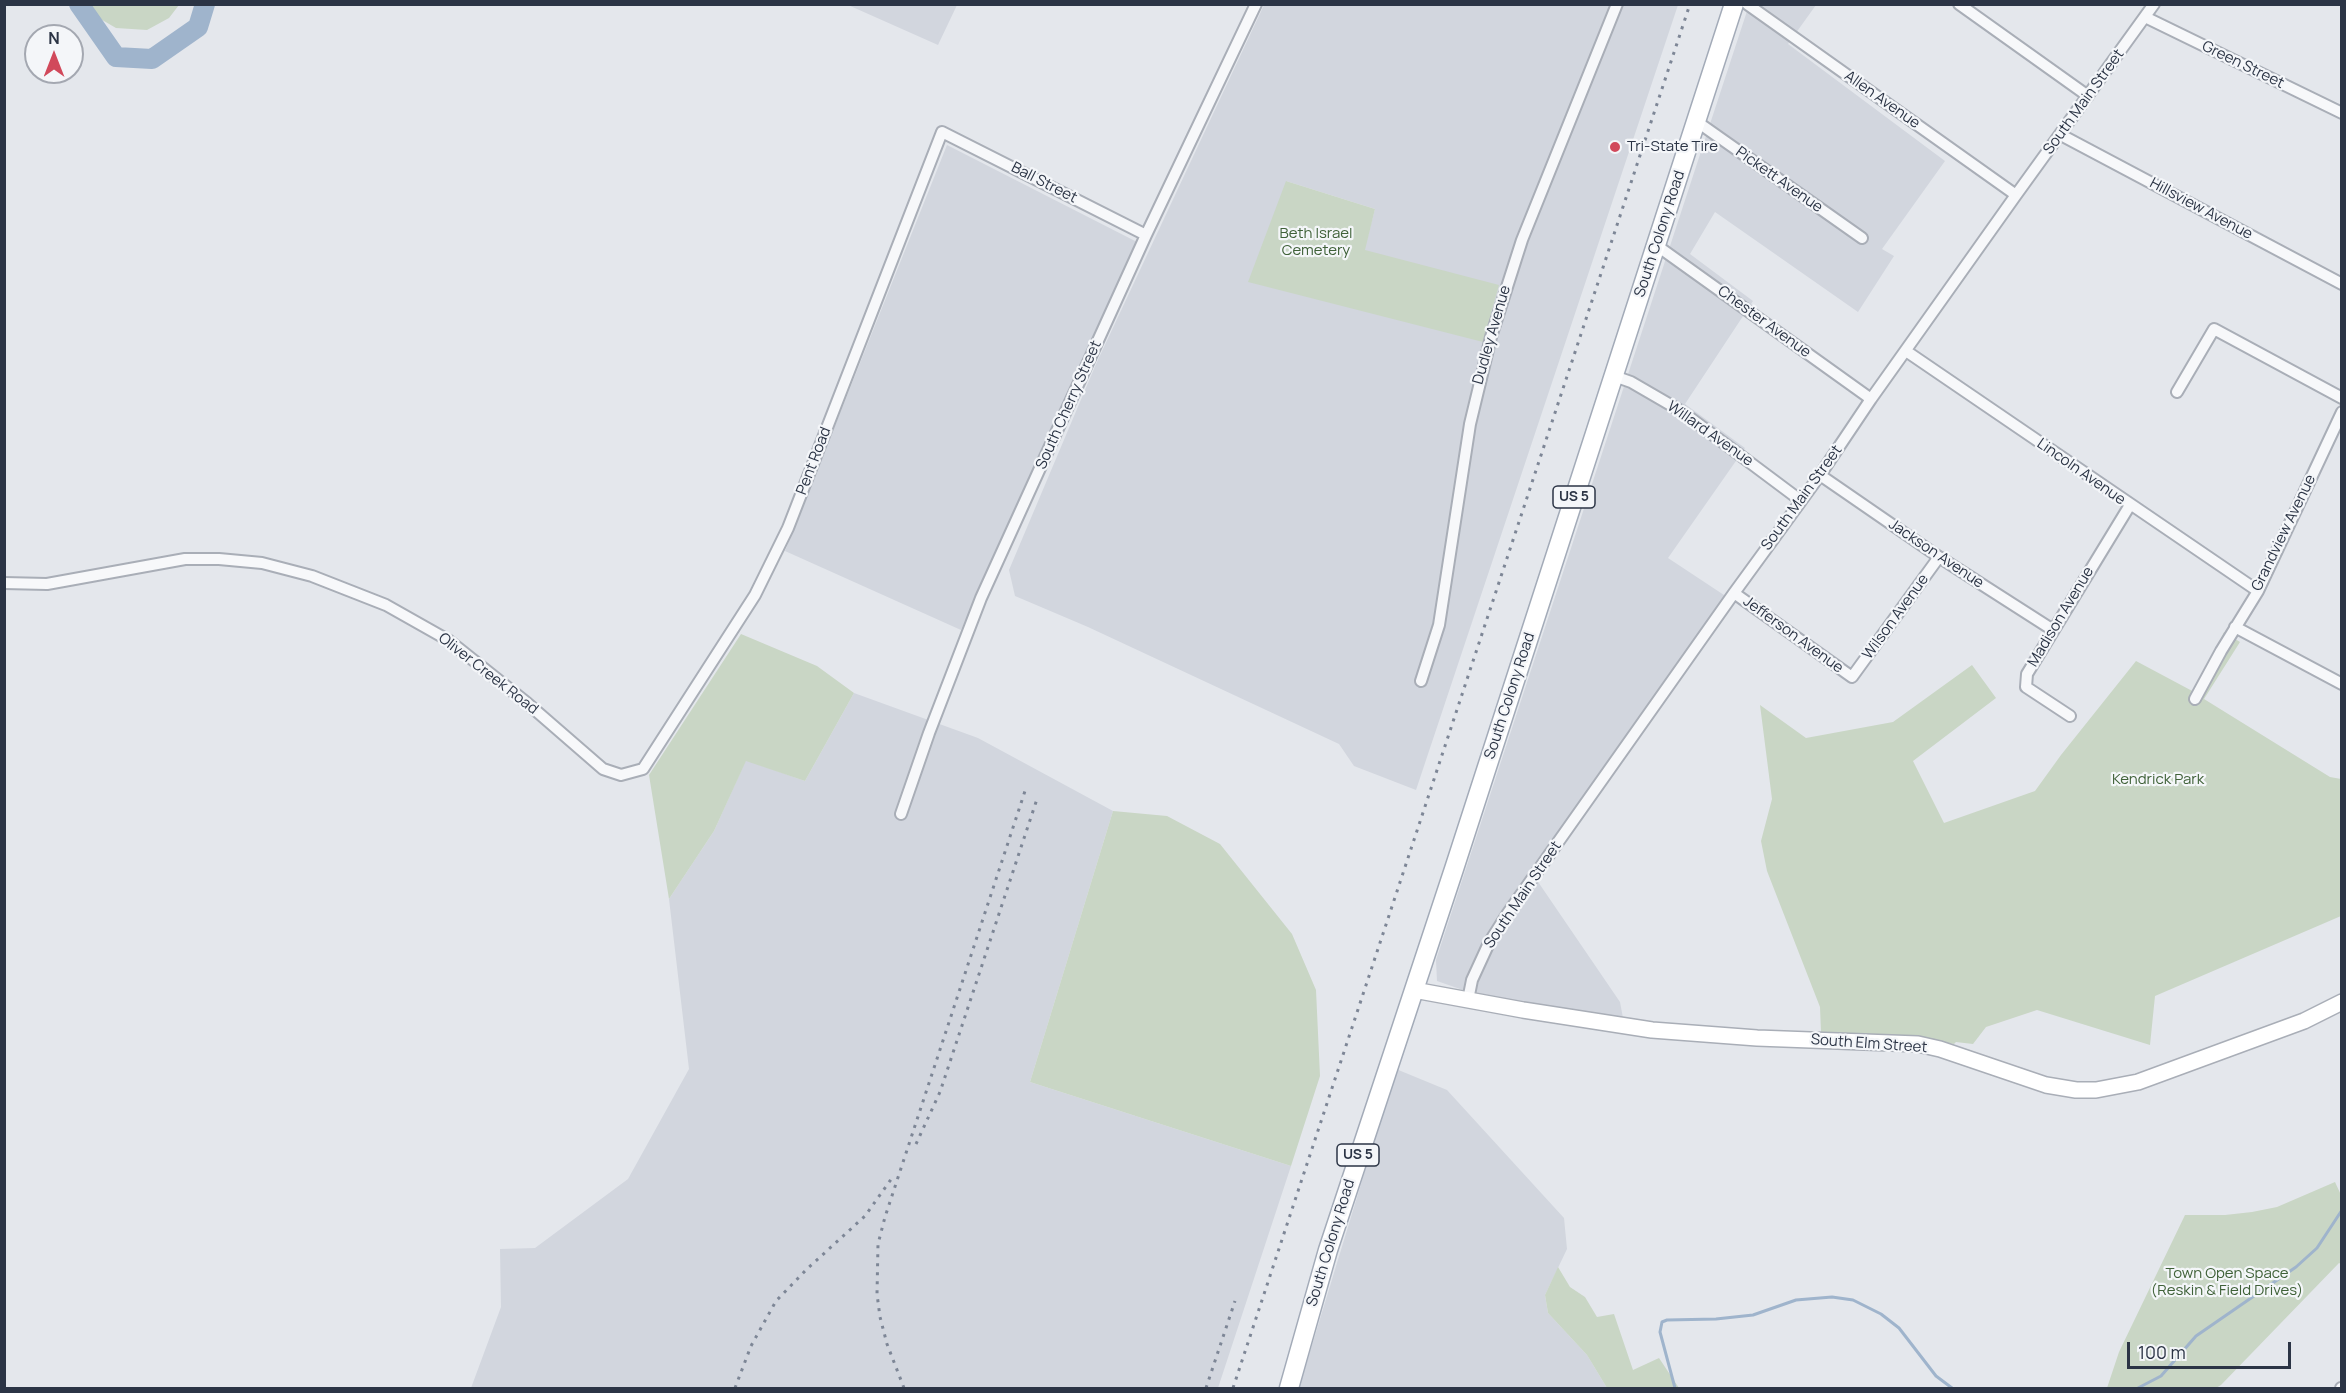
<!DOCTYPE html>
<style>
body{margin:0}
#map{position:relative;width:2346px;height:1393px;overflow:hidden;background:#e4e7ec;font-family:Manrope,sans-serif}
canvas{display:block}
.frame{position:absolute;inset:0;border:6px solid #2b3445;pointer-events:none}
.north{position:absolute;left:24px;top:24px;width:60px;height:60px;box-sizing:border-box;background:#f4f6f9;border:2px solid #a4a8b1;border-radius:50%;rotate:0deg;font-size:16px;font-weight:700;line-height:24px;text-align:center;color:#2b3445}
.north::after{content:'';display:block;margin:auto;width:21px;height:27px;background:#d1495b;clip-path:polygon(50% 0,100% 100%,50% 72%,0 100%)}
.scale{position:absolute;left:2127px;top:1342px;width:164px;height:27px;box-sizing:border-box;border:3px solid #2b3445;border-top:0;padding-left:8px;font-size:18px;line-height:21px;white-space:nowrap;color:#2b3445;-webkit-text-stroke:4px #f4f6f9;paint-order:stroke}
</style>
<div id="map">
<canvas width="2346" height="1393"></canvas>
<div class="frame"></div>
<div class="north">N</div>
<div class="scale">100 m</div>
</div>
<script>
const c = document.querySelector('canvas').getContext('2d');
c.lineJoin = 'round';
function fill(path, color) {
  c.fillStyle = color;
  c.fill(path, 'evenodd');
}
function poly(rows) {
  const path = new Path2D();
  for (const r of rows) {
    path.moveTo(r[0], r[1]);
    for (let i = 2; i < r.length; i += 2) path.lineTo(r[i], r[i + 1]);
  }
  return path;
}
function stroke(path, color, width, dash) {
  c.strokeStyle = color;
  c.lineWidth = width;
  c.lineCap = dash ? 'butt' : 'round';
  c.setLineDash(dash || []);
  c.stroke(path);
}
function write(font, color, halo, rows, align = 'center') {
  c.font = font + ' Manrope,sans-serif';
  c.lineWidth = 4.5;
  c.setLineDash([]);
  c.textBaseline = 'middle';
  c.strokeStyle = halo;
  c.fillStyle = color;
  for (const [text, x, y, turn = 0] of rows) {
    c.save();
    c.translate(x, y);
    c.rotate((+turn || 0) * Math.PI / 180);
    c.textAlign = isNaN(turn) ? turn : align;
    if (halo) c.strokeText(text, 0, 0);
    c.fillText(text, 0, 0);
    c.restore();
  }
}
const built = poly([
 [848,5,957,5,938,45],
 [1264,5,1678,5,1416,790,1354,766,1339,744,1088,627,1015,596,1009,570,1096,364],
 [1286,181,1375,209,1364,250],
 [1749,5,1816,5,1788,44,1945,161,1882,249,1894,256,1858,312,1715,212,1690,254,1753,301,1685,404,1745,448,1668,558,1727,597,1532,873,1620,1002,1623,1018,1489,999,1437,981,1436,960],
 [947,145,1137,242,961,630,785,551],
 [854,693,978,738,1113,811,1030,1082,1291,1166,1218,1388,471,1388,501,1307,500,1249,535,1248,628,1179,689,1069,669,899,714,831,746,760,805,781],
 [1396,1069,1447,1090,1564,1218,1567,1249,1545,1295,1548,1313,1587,1355,1607,1388,1299,1388]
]);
const green = poly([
 [79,5,179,5,169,18,147,30,116,28,85,10],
 [1286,181,1375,209,1365,250,1499,285,1483,342,1248,282],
 [2224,632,2240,642,2204,699,2330,777,2341,779,2341,916,2155,996,2150,1045,2037,1010,1986,1027,1973,1044,1956,1042,1954,1044,1893,1035,1821,1032,1820,1007,1767,871,1761,841,1772,799,1760,705,1806,738,1893,722,1972,665,1996,698,1913,761,1944,823,2035,791,2061,755,2136,661,2196,693],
 [741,634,817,666,854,693,805,781,746,761,714,831,669,899,649,775],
 [1113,811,1167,816,1220,844,1292,934,1316,990,1320,1076,1291,1166,1030,1082],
 [2335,1182,2341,1195,2341,1264,2339,1263,2221,1385,2216,1388,2107,1388,2119,1352,2185,1215,2225,1215,2252,1212,2277,1207],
 [1558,1267,1570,1287,1585,1297,1597,1317,1614,1314,1633,1370,1659,1358,1679,1388,1607,1388,1587,1355,1548,1313,1545,1295]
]);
const stream = poly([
 [1675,1388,1660,1332,1662,1322,1667,1320,1716,1319,1753,1315,1796,1300,1832,1297,1853,1300,1881,1314,1899,1328,1936,1376,1952,1388],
 [2138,1388,2161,1376,2196,1336,2296,1267,2317,1248,2342,1210]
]);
const river = poly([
 [79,4,116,57,152,59,198,27,205,4]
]);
const street = poly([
 [1747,4,2016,195],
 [1959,4,2088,96],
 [2145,17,2342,113],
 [1696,121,1862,238],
 [2061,135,2342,284],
 [1656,245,1871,399],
 [1906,351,2258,591],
 [1614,376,1631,382,1681,411,1800,500],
 [2177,392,2214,329,2342,398],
 [1820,475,1939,557,2053,630],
 [4,583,47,584,185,559,219,559,262,563,312,576,386,605,448,640,527,703,603,769,621,775,643,769,755,595,788,528,942,132,1146,235],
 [1734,593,1852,677,1939,557],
 [2235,627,2342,684],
 [1421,681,1439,625,1470,424,1491,337,1522,240,1617,4],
 [2195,699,2221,651,2258,591,2342,412],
 [2070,716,2026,687,2027,674,2130,505],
 [901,814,929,733,981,598,1146,235,1256,4],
 [1468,1000,1472,980,1489,943,1508,913,1734,593,1820,475,1871,399,2016,195,2154,4],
 [2341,1388,2342,1388]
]);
const secondary = poly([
 [1414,990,1523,1010,1652,1030,1757,1038,1918,1044,1940,1049,2046,1085,2076,1090,2096,1090,2138,1082,2304,1021,2342,1002]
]);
const primary = poly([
 [1289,1388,1328,1250,1454,869,1734,4]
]);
const rail = poly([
 [916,1144,940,1092,1038,796],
 [735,1388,751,1346,776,1301,807,1269,865,1216,892,1178],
 [904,1388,887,1344,880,1317,877,1294,878,1244,885,1217,1025,791],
 [1206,1388,1235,1301],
 [1233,1388,1690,4]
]);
const markers = [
 [1615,147,6,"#d1495b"]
];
const shields = [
 [1574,497,42],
 [1358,1155,42]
];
const shieldNames = [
 ["US 5",1574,497],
 ["US 5",1358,1155]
];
const streetNames = [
 ["Green Street",2243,65,26],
 ["Allen Avenue",1882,100,35],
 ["South Main Street",2084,102,-54],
 ["Pickett Avenue",1779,180,35],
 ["Ball Street",1044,183,27],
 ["Hillsview Avenue",2201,209,28],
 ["South Colony Road",1660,234,-72],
 ["Chester Avenue",1764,322,36],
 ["Dudley Avenue",1492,335,-74],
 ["South Cherry Street",1069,405,-66],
 ["Willard Avenue",1710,434,35],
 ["Pent Road",814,461,-69],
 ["Lincoln Avenue",2081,472,35],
 ["South Main Street",1802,498,-54],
 ["Grandview Avenue",2284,533,-64],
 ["Jackson Avenue",1936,554,34],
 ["Wilson Avenue",1896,617,-54],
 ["Madison Avenue",2061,617,-59],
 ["Jefferson Avenue",1793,635,36],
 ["Oliver Creek Road",488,674,38],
 ["South Colony Road",1510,696,-72],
 ["South Main Street",1523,895,-56],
 ["South Elm Street",1869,1044,4],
 ["South Colony Road",1331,1243,-73]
];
const poiNames = [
 ["Tri-State Tire",1627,147]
];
const parkNames = [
 ["Beth Israel",1316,234],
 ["Cemetery",1316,251],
 ["Kendrick Park",2158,780],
 ["Town Open Space",2227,1274],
 ["(Reskin & Field Drives)",2227,1291]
];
fill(built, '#d2d6de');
fill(green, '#c9d6c5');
stroke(stream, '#9fb4cc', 3);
stroke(river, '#9fb4cc', 20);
stroke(street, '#a9aeb7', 14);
stroke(secondary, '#a9aeb7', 18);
stroke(primary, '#a3abb8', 21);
stroke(street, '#f7f8fa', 10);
stroke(secondary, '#fff', 15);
stroke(primary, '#fff', 18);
stroke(rail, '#7d8696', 3, [3, 6]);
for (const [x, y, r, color] of markers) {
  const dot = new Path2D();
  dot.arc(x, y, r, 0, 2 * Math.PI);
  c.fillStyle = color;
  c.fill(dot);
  stroke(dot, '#f4f6f9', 2);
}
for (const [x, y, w] of shields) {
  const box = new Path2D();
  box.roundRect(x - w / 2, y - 11, w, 22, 4.5);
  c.fillStyle = '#f4f6f9';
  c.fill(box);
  stroke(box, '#2b3445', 1.5);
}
write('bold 14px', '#2b3445', null, shieldNames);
write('15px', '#2b3445', '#f4f6f9', streetNames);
write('15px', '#2b3445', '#f4f6f9', poiNames, 'left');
write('15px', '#3f6138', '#f4f6f9', parkNames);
</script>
